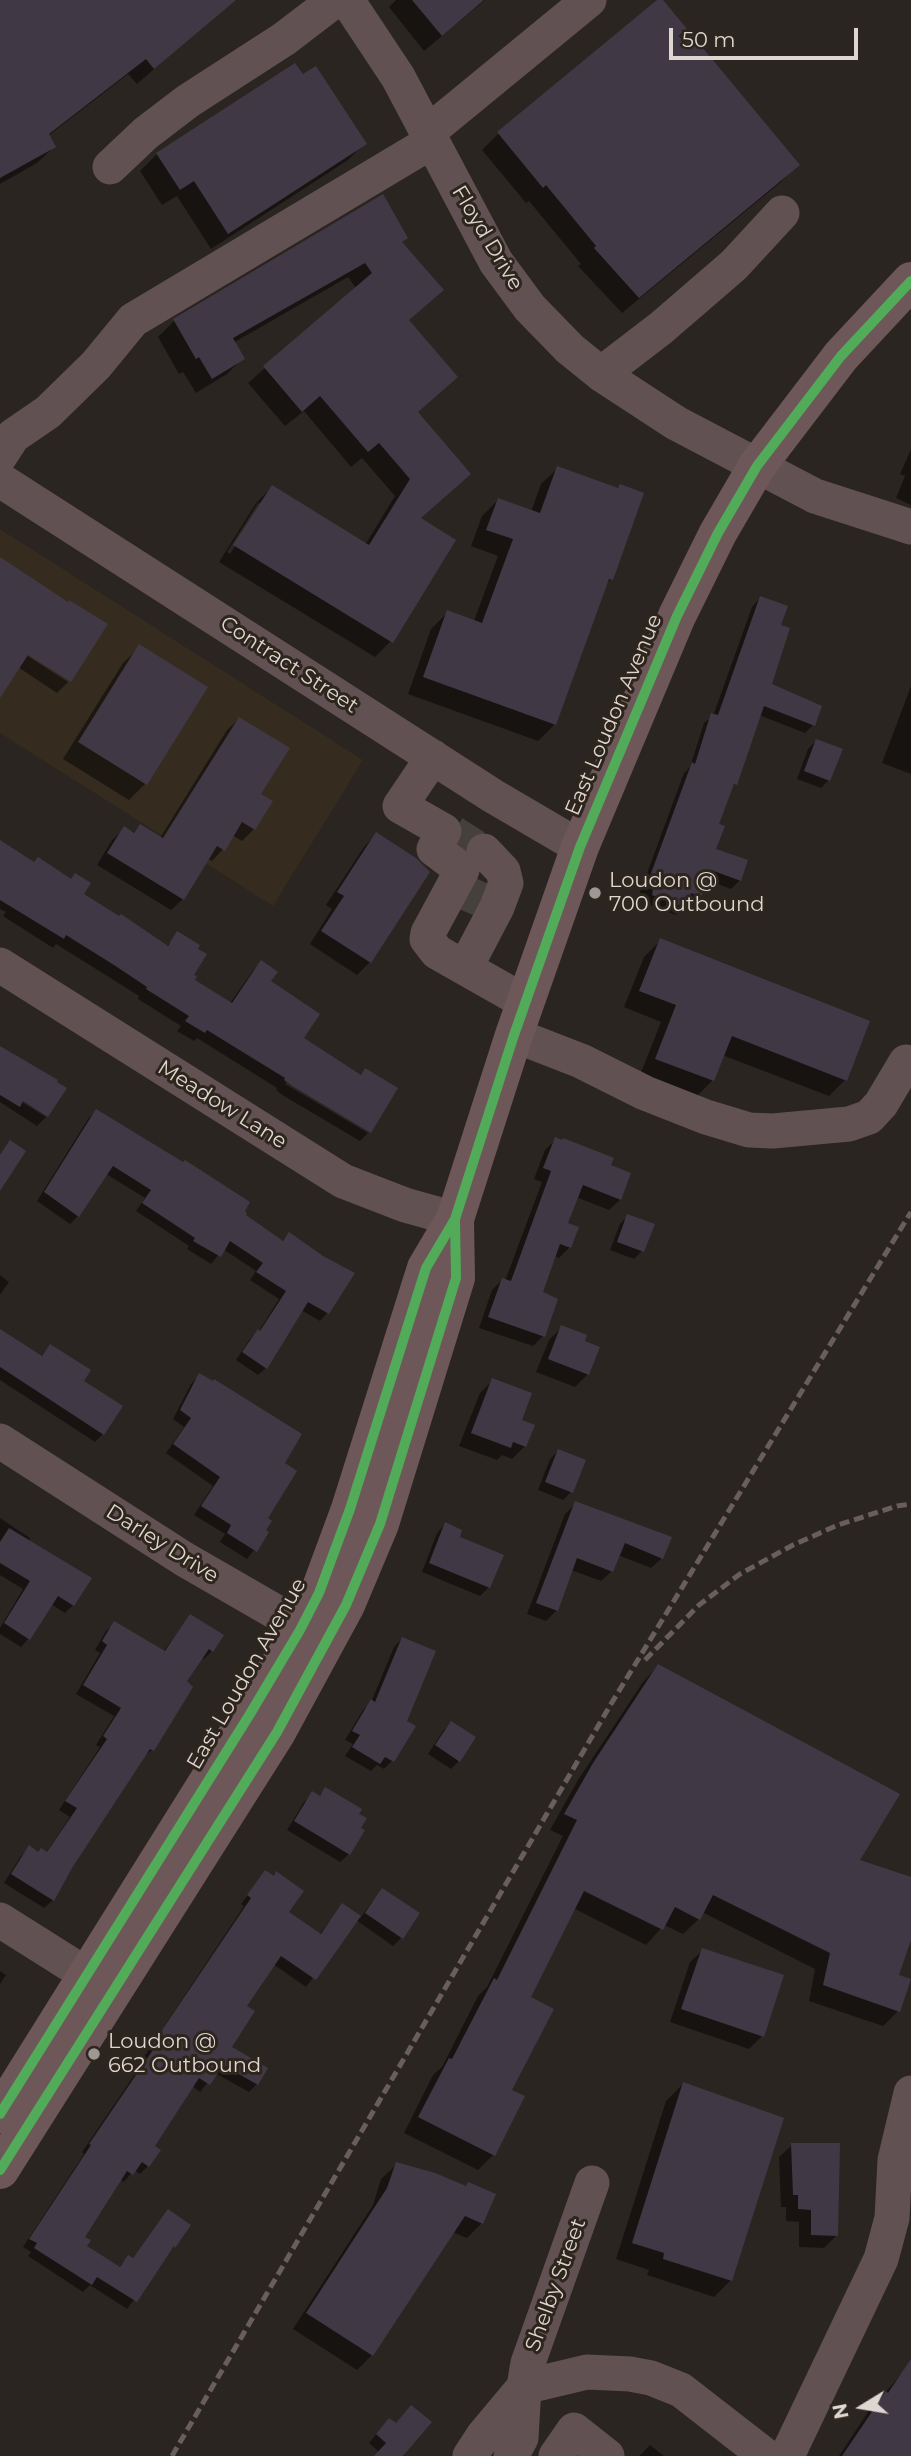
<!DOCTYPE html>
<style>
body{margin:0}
#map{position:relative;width:911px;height:2456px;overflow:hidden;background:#2a2521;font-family:Montserrat,sans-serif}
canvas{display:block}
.north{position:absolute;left:827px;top:2372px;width:70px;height:70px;-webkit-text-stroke:5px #2e251d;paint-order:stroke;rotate:259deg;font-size:19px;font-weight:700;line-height:28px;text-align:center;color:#ddd6d1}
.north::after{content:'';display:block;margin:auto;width:24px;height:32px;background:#ddd6d1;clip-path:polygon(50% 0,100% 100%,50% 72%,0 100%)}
.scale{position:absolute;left:669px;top:28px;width:189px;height:32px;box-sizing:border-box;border:4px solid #ddd6d1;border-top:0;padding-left:9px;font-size:21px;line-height:24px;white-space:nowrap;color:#ddd6d1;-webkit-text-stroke:5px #2e251d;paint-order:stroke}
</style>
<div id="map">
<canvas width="911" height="2456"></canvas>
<div class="north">N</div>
<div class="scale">50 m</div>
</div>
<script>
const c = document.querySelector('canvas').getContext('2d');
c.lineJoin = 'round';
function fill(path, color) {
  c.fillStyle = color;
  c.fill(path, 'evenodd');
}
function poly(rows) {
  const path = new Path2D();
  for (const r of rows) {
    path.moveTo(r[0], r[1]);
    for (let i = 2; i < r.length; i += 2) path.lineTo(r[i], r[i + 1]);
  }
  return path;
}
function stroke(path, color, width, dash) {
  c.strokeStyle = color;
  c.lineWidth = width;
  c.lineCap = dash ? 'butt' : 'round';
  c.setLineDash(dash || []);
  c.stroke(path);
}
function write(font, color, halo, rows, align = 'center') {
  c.font = font + ' Montserrat,sans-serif';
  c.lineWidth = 6;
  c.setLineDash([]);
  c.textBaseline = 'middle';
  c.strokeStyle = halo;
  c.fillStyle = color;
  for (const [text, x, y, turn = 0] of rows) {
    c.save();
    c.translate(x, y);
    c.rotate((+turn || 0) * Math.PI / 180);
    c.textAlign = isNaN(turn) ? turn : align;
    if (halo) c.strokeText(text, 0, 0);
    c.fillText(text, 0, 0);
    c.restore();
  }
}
const commercial = poly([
 [0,529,363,760,273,906,0,733]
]);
const shadow = poly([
 [0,0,222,0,227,5,137,84,128,74,48,136,54,147,37,163,0,184],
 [396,0,485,0,424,51,389,7],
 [661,0,797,165,781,182,622,313,578,266,581,264,529,201,526,203,482,150,498,134],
 [295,65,364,144,348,160,211,249,177,196,162,205,140,171,157,154],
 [400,243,441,290,408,321,417,413,469,474,419,519,391,641,375,657,219,562,256,503,272,487,365,545,395,496,362,458,351,467,304,411,285,426,248,383,356,288,348,277,233,343,243,358,227,374,196,393,183,372,179,374,158,337,174,321],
 [258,503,263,503,230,554,227,552],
 [911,449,911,505,896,498,905,476,900,474],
 [558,468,611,579,605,585,555,724,538,741,408,694,431,629,448,612,474,621,498,556,471,546,482,516,498,500,531,512,541,484],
 [0,558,68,604,105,625,69,681,69,679,22,648,20,651,68,682,57,693,18,667,0,695],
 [760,598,779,626,769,685,813,725,805,733,759,715,735,784,730,790,717,825,714,850,740,880,731,889,705,879,699,896,691,904,685,902,676,915,645,903,646,898,639,895,684,773,690,767,704,723,713,716,752,607],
 [140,647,145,784,129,800,63,759,123,663],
 [911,686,911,774,882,763],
 [239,719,259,794,270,802,254,829,242,841,232,835,223,849,212,861,207,858,183,899,171,910,97,865,112,840,124,829,132,834,140,826,160,838,227,730],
 [816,741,829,780,821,788,797,779,808,749],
 [464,830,471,835,455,854,456,838],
 [376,834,370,962,357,975,310,944,332,909,326,905,364,847],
 [0,843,166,947,178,934,192,980,230,1003,252,972,261,962,269,982,302,1039,359,1076,366,1070,396,1089,287,1081,285,1084,368,1133,360,1141,284,1096,276,1090,277,1088,197,1038,194,1041,177,1031,181,1026,138,999,139,996,104,974,56,944,53,948,3,916,6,912,0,909],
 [661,940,845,1080,829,1096,722,1055,712,1081,696,1097,640,1075,661,1022,624,1007,644,957],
 [0,1048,3,1086,1,1089,46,1117,37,1126,0,1102],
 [96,1111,243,1212,244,1216,281,1242,289,1234,322,1257,352,1274,327,1313,320,1321,301,1310,266,1368,258,1375,236,1360,250,1339,259,1331,279,1299,250,1280,256,1271,223,1249,211,1264,187,1249,189,1246,136,1211,145,1198,106,1174,78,1216,70,1224,37,1201,88,1119],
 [556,1139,608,1166,629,1174,620,1200,609,1210,576,1197,566,1224,570,1247,559,1258,554,1256,541,1293,543,1336,533,1346,479,1328,492,1290,502,1280,505,1281,542,1182,534,1179,545,1150],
 [628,1216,642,1251,634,1259,610,1250,620,1224],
 [0,1275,9,1282,0,1295],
 [562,1327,583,1342,588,1374,575,1387,536,1372,549,1340],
 [0,1331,41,1356,50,1346,82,1382,103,1434,95,1442,0,1380],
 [199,1376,268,1514,264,1531,267,1533,247,1559,220,1542,225,1534,194,1515,213,1486,166,1453,184,1427,173,1419,191,1384],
 [493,1380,520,1422,525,1446,512,1459,502,1455,497,1460,459,1446,480,1393],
 [558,1451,571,1492,563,1500,538,1490,550,1459],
 [576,1503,662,1558,651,1568,618,1555,612,1571,601,1581,571,1570,557,1610,546,1621,527,1614,565,1514],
 [0,1518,30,1538,29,1541,73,1605,65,1613,51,1604,29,1638,21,1647,0,1634,0,1628,23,1589,0,1575],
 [445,1524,457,1538,489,1587,480,1596,422,1572,437,1533],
 [190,1617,212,1651,204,1659,201,1657,184,1681,152,1750,143,1757,71,1867,53,1900,44,1908,4,1883,21,1856,29,1848,38,1853,46,1853,70,1817,59,1810,100,1747,96,1745,114,1716,76,1694,100,1653,95,1650,106,1631,115,1623,163,1652],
 [402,1639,405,1722,392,1761,384,1769,377,1765,371,1771,345,1756,353,1744,345,1740,363,1710,371,1702,394,1647],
 [658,1666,857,1861,911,1879,911,1934,897,1976,898,2011,883,2026,809,2001,815,1969,702,1912,699,1919,683,1934,664,1925,646,1945,573,1908,528,1998,510,2090,493,2155,478,2170,404,2133,433,2075,442,2067,478,1996,487,1987,563,1836,550,1830,578,1780,643,1682],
 [451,1723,459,1761,451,1769,428,1754,443,1731],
 [326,1789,357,1814,349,1854,340,1862,287,1830,304,1802,312,1794,318,1797],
 [265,1872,287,1912,319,1935,342,1905,360,1918,382,1890,402,1937,393,1946,356,1920,306,1987,273,1964,245,2007,230,2048,257,2084,249,2092,215,2073,200,2092,192,2086,152,2146,148,2166,140,2174,134,2170,124,2182,120,2179,83,2237,84,2246,118,2268,128,2257,132,2259,168,2211,189,2226,127,2309,90,2285,83,2292,28,2256,31,2252,23,2247,84,2154,82,2152,146,2058,144,2057,244,1906,241,1904],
 [703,1950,762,2036,749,2049,670,2022,690,1962],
 [0,1971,6,1975,0,1984],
 [683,2084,731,2280,714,2297,647,2275,649,2270,616,2259,666,2101],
 [792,2145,837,2235,824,2248,799,2247,799,2222,786,2221,786,2207,781,2207,779,2157],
 [397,2164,464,2187,468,2184,482,2223,467,2238,452,2232,372,2355,357,2370,293,2329,373,2205,381,2179],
 [908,2367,911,2367,911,2456,839,2456,870,2409],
 [381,2428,403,2454,405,2456,375,2456,379,2452,369,2443],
 [650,2445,664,2456,639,2456]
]);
const building = poly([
 [0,0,236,0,154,69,146,59,49,134,56,147,0,178],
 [412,0,484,0,442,36],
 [657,0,663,0,800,165,639,298,594,248,596,246,546,185,543,188,497,132],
 [295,63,303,74,316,66,367,144,228,234,194,181,180,190,156,153],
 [383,194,408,238,402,242,444,290,409,320,458,377,418,412,471,474,421,518,456,540,393,643,233,545,272,485,369,545,410,479,379,443,368,452,320,396,302,412,263,366,372,273,365,263,233,338,245,359,212,379,199,357,196,359,173,319],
 [557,466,618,488,620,484,644,493,613,580,609,579,556,725,423,677,447,610,482,623,513,539,486,530,498,498,540,513],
 [0,557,68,602,69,600,108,624,71,682,28,655,0,698],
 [760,596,788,606,781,625,790,628,772,684,822,706,815,726,764,706,737,785,734,784,719,824,725,826,716,849,748,860,741,881,711,870,701,897,691,893,685,907,652,895,653,890,646,887,692,762,695,764,711,713,718,715],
 [139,644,208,687,147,785,78,742],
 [239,717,290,748,261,794,273,801,255,830,242,822,225,851,217,846,184,900,107,853,124,826,134,833,140,824,163,838],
 [816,739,843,749,830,781,804,771],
 [376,832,416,858,430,872,371,963,321,931,344,896,337,892],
 [0,840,34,862,38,857,71,879,75,873,91,883,84,894,119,916,121,914,168,946,177,931,200,945,198,949,207,954,194,975,197,976,195,980,232,1003,261,960,278,972,271,981,320,1014,304,1038,361,1075,365,1068,398,1088,371,1133,294,1087,284,1080,285,1078,207,1030,205,1033,185,1021,189,1016,146,989,147,987,114,965,66,935,64,939,0,900],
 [660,938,870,1021,847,1081,732,1036,714,1081,655,1059,676,1005,639,991],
 [0,1046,58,1080,57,1082,67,1088,48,1117,23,1101,20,1107,0,1095],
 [96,1109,183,1162,185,1160,250,1202,245,1211,247,1213,246,1215,283,1241,289,1232,323,1256,355,1273,329,1314,308,1302,267,1369,242,1352,258,1329,260,1331,286,1291,256,1272,263,1263,230,1241,221,1257,193,1241,195,1238,142,1203,151,1190,113,1166,79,1217,44,1192],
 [555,1137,562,1140,563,1138,614,1158,611,1165,631,1173,621,1200,583,1185,568,1223,579,1227,571,1248,560,1244,543,1292,558,1299,545,1337,488,1317,502,1278,511,1281,551,1171,543,1168],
 [10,1140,26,1151,0,1191,0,1155],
 [627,1214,655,1224,644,1252,617,1242],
 [561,1325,587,1335,585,1341,600,1347,589,1375,548,1359],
 [0,1329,42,1356,50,1344,91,1370,84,1381,123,1406,104,1435,0,1367],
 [199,1373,213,1381,214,1379,302,1434,285,1463,297,1471,270,1515,268,1518,272,1521,266,1530,269,1532,257,1552,227,1533,231,1525,201,1506,220,1477,173,1444,191,1418,180,1410],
 [492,1378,532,1393,522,1420,535,1425,526,1447,513,1442,511,1448,471,1433],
 [558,1449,586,1460,573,1493,545,1482],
 [575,1501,672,1537,663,1559,625,1543,613,1572,577,1558,558,1611,536,1603],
 [445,1522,462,1530,460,1537,504,1555,490,1588,429,1563],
 [9,1528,92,1578,74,1606,58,1596,30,1640,4,1623,30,1581,0,1563,0,1542],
 [190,1614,224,1635,213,1652,209,1649,187,1681,193,1687,154,1751,150,1749,72,1868,54,1901,11,1874,29,1845,38,1852,41,1848,47,1852,77,1808,65,1801,107,1739,103,1736,121,1708,83,1685,107,1645,102,1641,114,1621,165,1651],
 [402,1637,436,1651,407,1721,416,1726,394,1762,385,1757,380,1764,352,1747,360,1735,352,1731,371,1699,375,1702],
 [658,1664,900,1794,860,1860,911,1877,911,1940,899,1975,911,1979,900,2012,823,1985,830,1953,713,1895,700,1920,675,1907,663,1930,584,1891,531,1997,554,2009,512,2090,525,2096,495,2156,418,2117,449,2058,452,2059,494,1978,497,1980,577,1820,564,1814,593,1763],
 [451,1721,476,1737,460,1762,435,1745],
 [325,1787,362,1809,359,1814,367,1818,361,1828,365,1830,350,1855,294,1821,312,1791,320,1796],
 [265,1870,274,1876,276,1871,304,1891,289,1912,321,1934,342,1903,361,1916,316,1980,281,1956,247,2006,255,2011,232,2047,268,2068,258,2085,223,2065,210,2085,199,2078,155,2146,161,2150,149,2167,142,2162,133,2175,127,2171,85,2237,91,2240,87,2246,120,2267,128,2255,133,2258,168,2209,191,2225,175,2248,174,2246,137,2302,97,2277,92,2285,34,2248,37,2243,29,2239,91,2145,89,2144,153,2050,150,2048,251,1898,247,1895],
 [382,1888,420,1913,403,1939,365,1913],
 [702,1948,784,1975,764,2037,681,2009],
 [683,2082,784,2118,732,2281,663,2259,664,2253,632,2243],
 [791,2143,840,2143,838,2236,811,2235,811,2210,798,2209,798,2195,793,2195],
 [396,2162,435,2173,466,2186,468,2182,496,2194,483,2224,465,2216,373,2356,306,2313,387,2188],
 [911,2359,911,2456,842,2456,886,2391,888,2393],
 [411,2405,432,2422,403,2456,374,2456,386,2443,376,2434,389,2418,396,2423]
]);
const minorTunnel = poly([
 [453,833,475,847],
 [459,890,482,900]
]);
const minor = poly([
 [347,0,398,77,496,262,530,308,570,349,601,374,676,423,815,496,911,527],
 [427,133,589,0],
 [110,167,146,133,188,101,284,39,335,0],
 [601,374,661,328,734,265,782,213],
 [0,456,13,436,48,412,96,365,133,320,431,142],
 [0,480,493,796,580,847],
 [433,757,400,806,444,831,434,849,462,870,428,933,427,939,437,952,525,1002],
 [0,965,343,1181,405,1205,455,1219],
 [465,968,497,907,506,883,503,871,484,851],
 [514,1035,581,1061,645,1093,706,1117,749,1130,773,1131,849,1124,869,1117,881,1104,906,1062],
 [0,1441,184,1559,281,1615,323,1644],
 [0,1920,111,1990],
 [592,2183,528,2363,524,2387,587,2372,630,2374,651,2378,681,2390,766,2456],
 [470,2456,483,2436,524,2387,521,2438,511,2456],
 [556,2456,574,2430,607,2456],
 [787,2456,881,2259,892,2218,895,2160,911,2093]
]);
const major = poly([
 [0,2114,250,1714,300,1630,319,1593,350,1509,426,1268,455,1219,514,1035,580,847,677,616,718,533,757,466,841,356,911,281],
 [0,2170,277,1732,346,1605,380,1524,456,1278,455,1219]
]);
const rail = poly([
 [645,1660,699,1605,740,1574,793,1545,838,1525,897,1506,911,1504],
 [172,2456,611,1704,911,1212]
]);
const cycleway = poly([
 [0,2114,250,1714,300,1630,319,1593,350,1509,426,1268,455,1219,514,1035,580,847,677,616,718,533,757,466,841,356,911,281],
 [0,2170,277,1732,346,1605,380,1524,456,1278,455,1219]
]);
const markers = [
 [595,893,7,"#9e9893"],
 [94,2054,7,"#9e9893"]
];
const streetNames = [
 ["Floyd Drive",487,238,59],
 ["Contract Street",289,665,33],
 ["East Loudon Avenue",614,715,-67],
 ["Meadow Lane",222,1105,32],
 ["Darley Drive",162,1544,32],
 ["East Loudon Avenue",247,1674,-60],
 ["Shelby Street",556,2285,-70]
];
const poiNames = [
 ["Loudon @",609,881],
 ["700 Outbound",609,905],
 ["Loudon @",108,2042],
 ["662 Outbound",108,2066]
];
fill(commercial, '#352b1e');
fill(shadow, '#0007');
fill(building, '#403945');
stroke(minorTunnel, '#45403b', 35, [35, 18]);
stroke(minor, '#625152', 35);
stroke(major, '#6d5758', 38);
stroke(rail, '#6a5e5d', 5, [10, 5]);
stroke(cycleway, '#51ab58', 10);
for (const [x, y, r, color] of markers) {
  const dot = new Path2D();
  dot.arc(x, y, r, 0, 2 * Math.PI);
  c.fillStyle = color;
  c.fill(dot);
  stroke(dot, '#2e251d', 2.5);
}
write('21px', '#ddd6d1', '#2e251d', streetNames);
write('21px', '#ddd6d1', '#2e251d', poiNames, 'left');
</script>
